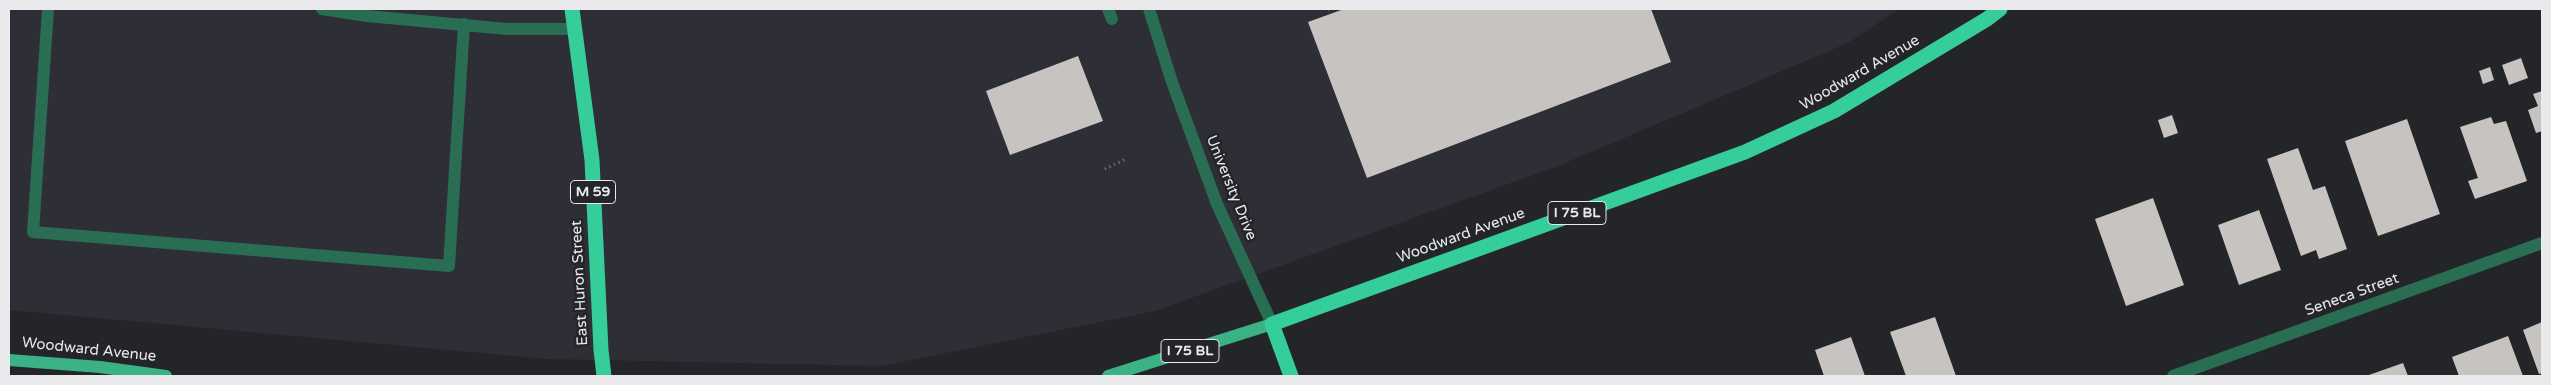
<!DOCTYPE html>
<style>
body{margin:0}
#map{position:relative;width:2551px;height:385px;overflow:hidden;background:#242528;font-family:"Varela Round",sans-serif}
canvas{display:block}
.frame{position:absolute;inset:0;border:10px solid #eaeaec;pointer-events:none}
</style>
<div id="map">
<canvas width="2551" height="385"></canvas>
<div class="frame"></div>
</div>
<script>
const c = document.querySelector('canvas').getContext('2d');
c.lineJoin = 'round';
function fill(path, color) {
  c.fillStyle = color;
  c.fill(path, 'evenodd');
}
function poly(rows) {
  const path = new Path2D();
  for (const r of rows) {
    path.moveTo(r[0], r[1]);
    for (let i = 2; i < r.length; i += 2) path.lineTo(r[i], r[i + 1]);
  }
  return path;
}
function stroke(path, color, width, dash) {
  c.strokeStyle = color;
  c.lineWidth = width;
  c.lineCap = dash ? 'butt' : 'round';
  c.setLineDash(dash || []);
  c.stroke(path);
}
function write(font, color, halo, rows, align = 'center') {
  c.font = font + ' "Varela Round",sans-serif';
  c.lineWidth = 5;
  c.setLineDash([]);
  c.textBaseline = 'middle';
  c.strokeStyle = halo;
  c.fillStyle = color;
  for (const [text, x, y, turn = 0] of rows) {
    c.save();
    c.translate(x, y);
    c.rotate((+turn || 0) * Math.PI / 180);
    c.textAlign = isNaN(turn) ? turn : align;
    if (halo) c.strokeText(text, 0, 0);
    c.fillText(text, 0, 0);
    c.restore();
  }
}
const built = poly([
 [9,9,1899,9,1848,43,1558,166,1155,311,881,366,547,359,9,310]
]);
const building = poly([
 [1344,9,1651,9,1671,62,1367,178,1308,22],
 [1078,56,1103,121,1010,155,986,91],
 [2521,58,2528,78,2509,85,2502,65],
 [2490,67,2494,80,2483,84,2479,71],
 [2542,91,2542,131,2536,133,2528,110,2538,106,2533,94],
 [2172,115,2178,133,2164,138,2158,120],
 [2491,117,2494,124,2506,121,2527,181,2475,199,2468,181,2478,178,2460,127],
 [2407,119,2440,214,2378,236,2345,141],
 [2298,148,2313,190,2325,186,2347,249,2319,259,2316,250,2301,256,2267,159],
 [2153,198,2184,285,2126,306,2095,219],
 [2259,210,2281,270,2239,285,2218,225],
 [1935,317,1956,376,1906,376,1890,332],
 [2542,322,2542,373,2539,374,2523,330],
 [2508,336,2523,376,2459,376,2452,357],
 [1851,337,1865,376,1824,376,1815,350],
 [2403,363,2408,376,2366,376]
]);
const path = poly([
 [1329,9,1330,10],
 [1105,169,1126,159]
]);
const minor = poly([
 [48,9,33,232,449,266,464,24],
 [322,9,367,16,507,29,574,29],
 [1108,9,1112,19],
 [1149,9,1172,82,1217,204,1272,324],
 [2173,376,2542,243]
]);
const major = poly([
 [9,360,100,367,166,376],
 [1108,376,1272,324]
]);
const highway = poly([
 [572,9,592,160,601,350,604,376],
 [1291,376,1272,324,1745,152,1834,111,1987,19,2000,9]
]);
const shields = [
 [593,192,45],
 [1577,213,58],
 [1190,351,58]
];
const shieldNames = [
 ["M 59",593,192],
 ["I 75 BL",1577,213],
 ["I 75 BL",1190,351]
];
const streetNames = [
 ["Woodward Avenue",1860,73,-30],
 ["University Drive",1231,188,68],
 ["Woodward Avenue",1461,236,-20],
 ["East Huron Street",580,283,-93],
 ["Seneca Street",2352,295,-20],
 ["Woodward Avenue",89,350,6]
];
fill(built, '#2d2e36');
fill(building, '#c7c3c1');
stroke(path, '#848487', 3, [1, 4]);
stroke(minor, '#296e53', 12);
stroke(major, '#3ab286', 12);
stroke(highway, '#35cd99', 15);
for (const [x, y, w] of shields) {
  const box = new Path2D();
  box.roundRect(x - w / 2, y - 11.5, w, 23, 4);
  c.fillStyle = '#242528';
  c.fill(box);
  stroke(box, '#eaeaec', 1);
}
write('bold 14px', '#eaeaec', null, shieldNames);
write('15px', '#eaeaec', '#242528', streetNames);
</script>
